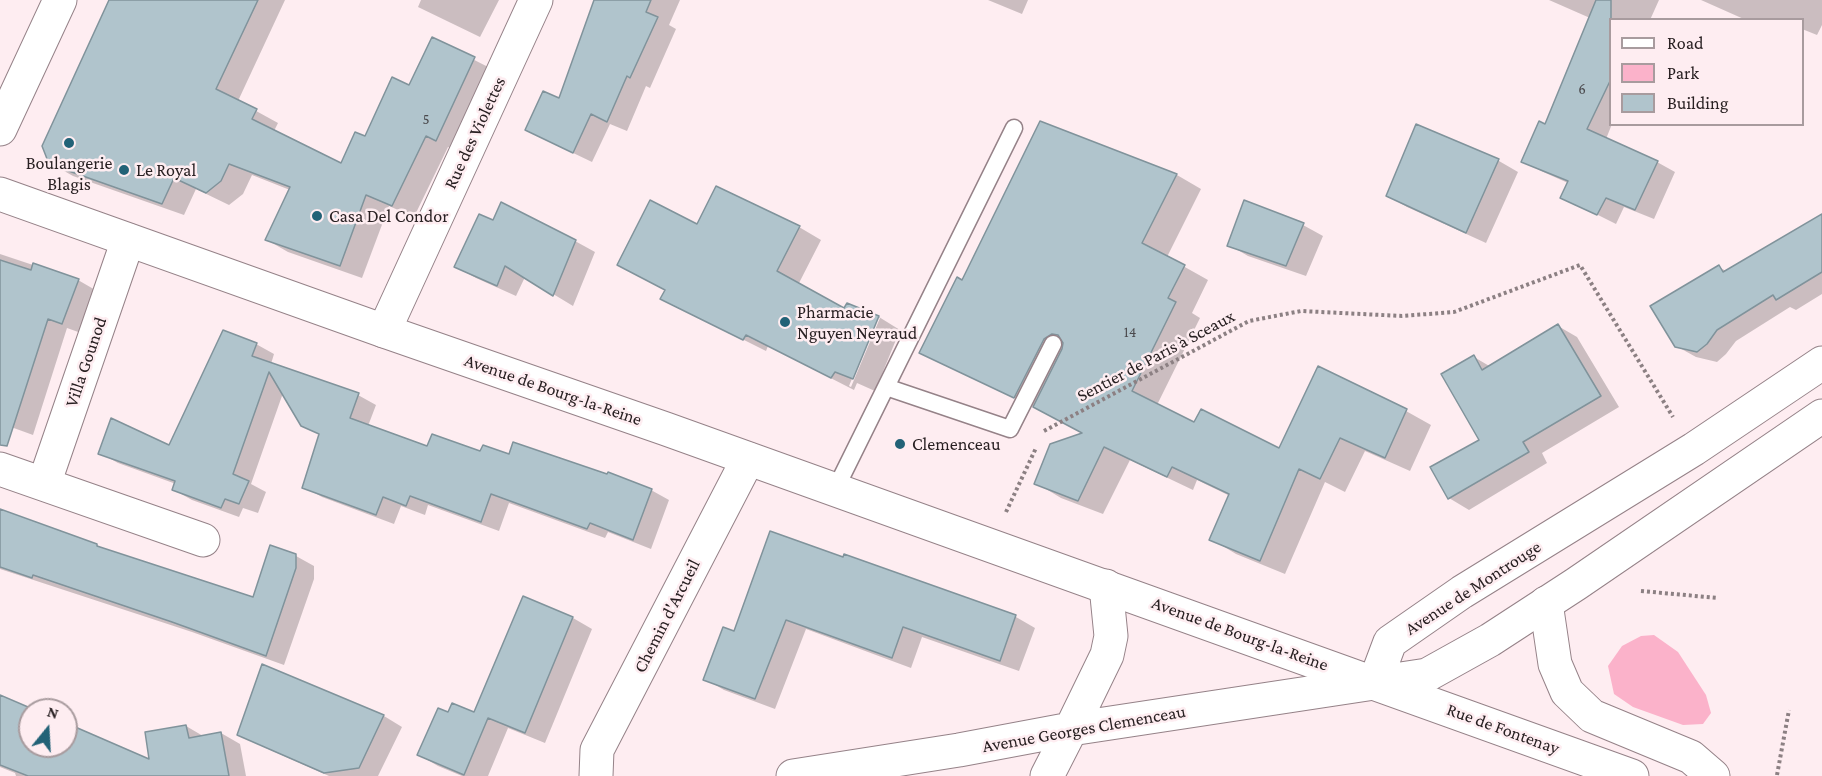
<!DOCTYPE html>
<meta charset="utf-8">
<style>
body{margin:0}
#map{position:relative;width:1822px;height:776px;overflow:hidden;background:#feedf1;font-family:"Crimson Pro",serif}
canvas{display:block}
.legend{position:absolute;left:1609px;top:18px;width:195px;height:108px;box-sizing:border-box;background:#feedf1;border:2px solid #a89b9e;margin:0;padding:8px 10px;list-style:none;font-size:18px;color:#282022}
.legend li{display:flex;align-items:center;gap:12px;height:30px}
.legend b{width:30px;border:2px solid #a89b9e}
.north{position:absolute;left:18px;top:698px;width:60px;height:60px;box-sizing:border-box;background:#feedf1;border:2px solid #a89b9e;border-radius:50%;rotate:18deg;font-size:16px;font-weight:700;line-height:24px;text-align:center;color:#282022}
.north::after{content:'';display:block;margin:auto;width:21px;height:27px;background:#226277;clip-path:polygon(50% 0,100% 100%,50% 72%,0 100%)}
</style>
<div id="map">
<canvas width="1822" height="776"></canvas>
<ul class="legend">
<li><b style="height:8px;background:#fff"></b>Road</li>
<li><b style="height:16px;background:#fbb2ca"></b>Park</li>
<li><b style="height:16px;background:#b0c4cc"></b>Building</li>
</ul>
<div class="north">N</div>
</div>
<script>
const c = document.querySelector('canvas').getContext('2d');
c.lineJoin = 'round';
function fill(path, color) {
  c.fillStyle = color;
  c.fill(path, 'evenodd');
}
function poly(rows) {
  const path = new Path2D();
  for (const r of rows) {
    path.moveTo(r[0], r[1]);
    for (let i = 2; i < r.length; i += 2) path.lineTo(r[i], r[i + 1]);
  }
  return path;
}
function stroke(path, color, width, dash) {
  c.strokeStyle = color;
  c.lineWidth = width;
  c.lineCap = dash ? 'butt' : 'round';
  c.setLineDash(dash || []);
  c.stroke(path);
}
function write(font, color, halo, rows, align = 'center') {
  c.font = font + ' "Crimson Pro",serif';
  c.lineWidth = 5;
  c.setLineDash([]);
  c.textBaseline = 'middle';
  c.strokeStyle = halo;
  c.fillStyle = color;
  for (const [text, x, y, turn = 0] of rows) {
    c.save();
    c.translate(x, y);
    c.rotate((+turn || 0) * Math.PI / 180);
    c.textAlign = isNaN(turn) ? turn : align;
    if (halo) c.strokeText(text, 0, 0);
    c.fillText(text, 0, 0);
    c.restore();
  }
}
const green = poly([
 [1654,635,1678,652,1706,695,1711,713,1703,724,1683,725,1633,707,1614,694,1608,666,1622,646,1641,636]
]);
const shadow = poly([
 [111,0,285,0,238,101,278,123,274,131,342,165,409,86,433,39,496,71,459,152,448,147,414,217,389,206,362,278,288,252,267,240,290,190,252,175,243,194,229,205,196,189,184,215,73,176,50,163],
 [421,0,499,0,480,37,418,7],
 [595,0,680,0,669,25,676,29,650,88,646,86,627,131,610,124,592,162,546,140],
 [988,0,1028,0,1022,14],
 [1549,0,1659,0,1650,20,1610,20,1610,124,1612,124,1606,139,1657,162,1675,172,1654,219,1624,207,1616,224,1562,197,1568,183,1541,171,1523,161,1546,126,1590,18],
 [1701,0,1822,0,1822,25,1817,35,1802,29,1802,20,1746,20],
 [1041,123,1177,175,1201,189,1167,257,1208,280,1192,313,1200,318,1157,405,1195,424,1280,450,1319,368,1406,411,1431,425,1410,471,1365,451,1345,492,1325,482,1285,574,1236,554,1211,539,1230,496,1197,480,1193,490,1130,460,1103,514,1061,498,1036,483,1084,434,1040,410,946,366,921,352,962,282],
 [1417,126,1499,161,1518,172,1486,243,1407,207,1388,196],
 [1822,216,1822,294,1796,310,1790,307,1736,341,1726,354,1717,362,1696,357,1676,346,1719,267,1726,271],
 [493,222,575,241,595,252,573,306,525,277,516,296,476,278,456,267],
 [1303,225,1323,236,1306,276,1248,256,1229,245],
 [698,226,799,227,821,240,798,285,845,310,847,305,879,317,900,330,875,391,857,383,854,390,768,346,766,351,662,299],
 [877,318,880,318,851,387,849,386],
 [0,254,78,280,97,291,81,333,67,328,33,435,0,423],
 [1558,326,1577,337,1619,407,1542,453,1547,463,1469,510,1449,498,1432,468,1481,440,1474,357,1491,367],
 [256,344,274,354,271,364,358,395,376,405,368,426,428,448,510,456,651,490,669,500,651,549,608,532,605,538,509,503,499,531,428,505,425,515,401,506,394,524,322,497,304,487,321,435,303,425,283,393,251,484,266,492,258,513,243,508,239,517,192,500,174,490,176,484,118,463,100,453,170,447],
 [0,510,97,545,106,551,254,599,296,556,314,566,314,579,284,665,192,632,0,569],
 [845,556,1016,617,1035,628,1019,671,922,637,911,668,806,629,775,709,724,690,705,679,735,633],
 [524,598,573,618,592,629,545,743,508,728,488,776,462,776,438,766,419,755,448,714,475,714],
 [263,666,384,716,402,727,378,776,329,776,257,744,239,734],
 [4,699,31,710,30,746,66,746,66,725,151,761,186,726,203,736,221,733,240,744,246,776,16,776,15,773,0,767,0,709]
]);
const building = poly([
 [109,0,258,0,216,89,257,109,252,119,341,163,355,132,365,136,392,77,409,85,432,37,475,57,436,141,426,136,392,206,366,195,340,266,265,240,290,187,229,164,221,181,206,193,174,178,162,204,49,164,42,146,109,0],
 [594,0,651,0,646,12,658,17,630,78,627,76,607,122,591,114,573,153,525,130,543,91,559,98,594,0],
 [1596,0,1611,0,1611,79,1587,129,1658,161,1635,210,1606,198,1597,215,1560,198,1568,181,1521,162,1539,121,1545,124,1596,0],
 [1040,121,1177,174,1142,243,1185,265,1168,298,1176,302,1132,391,1194,422,1201,409,1279,448,1318,366,1407,409,1385,458,1340,438,1320,479,1299,469,1260,561,1209,540,1229,494,1172,467,1167,477,1104,447,1078,501,1034,484,1050,444,1082,433,1033,407,1062,349,1063,343,1058,335,1052,334,1044,339,1014,398,919,353,957,277,962,280,1040,121],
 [1416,124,1499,159,1466,233,1386,196,1416,124],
 [716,186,800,226,777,271,844,308,847,303,879,316,853,379,835,372,831,378,746,335,743,340,660,299,665,290,617,265,650,200,697,224,716,186],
 [1244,200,1304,223,1286,266,1227,246,1244,200],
 [501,202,576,240,553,296,505,266,497,286,454,267,479,214,493,220,501,202],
 [1822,214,1822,272,1776,300,1773,295,1717,330,1707,344,1697,352,1675,347,1650,306,1719,265,1723,272,1822,214],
 [0,260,31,270,33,263,79,279,62,324,48,319,7,446,0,445,0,260],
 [1558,324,1601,396,1523,442,1529,452,1448,499,1430,467,1479,440,1441,374,1474,355,1482,370,1558,324],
 [223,330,257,343,252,356,359,393,350,418,427,446,432,434,480,451,483,445,509,454,513,442,607,474,608,472,652,489,633,540,590,523,587,529,491,494,481,522,410,496,406,506,383,497,376,515,302,488,319,434,301,426,269,372,233,474,249,481,239,504,225,499,221,508,172,490,175,481,98,454,111,418,169,445,223,330],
 [0,509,97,544,97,546,253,597,270,545,296,554,296,568,266,656,172,622,33,575,32,578,0,567,0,509],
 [770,531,843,557,844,554,1016,615,1000,661,903,627,892,658,786,620,755,699,703,680,723,627,734,631,770,531],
 [523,596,573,617,525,733,488,718,464,775,417,755,438,708,448,712,452,703,474,712,523,596],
 [262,664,384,715,359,768,324,773,237,735,262,664],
 [0,695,35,710,30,710,30,746,66,746,66,723,149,759,145,732,186,725,189,738,221,732,229,776,28,776,0,765,0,695]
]);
const path = poly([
 [1044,431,1249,321,1301,311,1402,316,1454,312,1580,265,1673,417],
 [1006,512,1036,448],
 [1641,591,1718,598],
 [1777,775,1789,710]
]);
const service = poly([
 [886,387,1010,429,1053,344],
 [835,490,1014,128]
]);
const minor = poly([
 [0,129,60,0],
 [384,331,536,0],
 [0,469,203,540],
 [44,484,128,240],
 [596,776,597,750,748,459],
 [1047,776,1071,729]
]);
const tertiary = poly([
 [1375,682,1390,642,1462,592,1694,449,1822,363],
 [1071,729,1107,655,1111,636,1106,586],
 [793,776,959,750,1071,729,1427,675,1490,640,1576,584,1822,416]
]);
const secondary = poly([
 [0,194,384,331,666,429,1632,776],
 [1546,603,1555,664,1567,692,1592,716,1691,757,1713,776]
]);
const markers = [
 [69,143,6,"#226277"],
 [124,170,6,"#226277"],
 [317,216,6,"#226277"],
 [785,322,6,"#226277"],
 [900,444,6,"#226277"]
];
const numberNames = [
 ["6",1582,89],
 ["5",426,119],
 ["14",1130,332]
];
const streetNames = [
 ["Rue des Violettes",475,133,-65],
 ["Sentier de Paris à Sceaux",1156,356,-28],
 ["Villa Gounod",86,362,-71],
 ["Avenue de Bourg-la-Reine",553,390,19],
 ["Avenue de Montrouge",1473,588,-33],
 ["Chemin d'Arcueil",667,616,-63],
 ["Avenue de Bourg-la-Reine",1240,634,20],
 ["Avenue Georges Clemenceau",1084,729,-10],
 ["Rue de Fontenay",1503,729,20]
];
const poiNames = [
 ["Boulangerie",69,163,"center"],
 ["Blagis",69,184,"center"],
 ["Le Royal",136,170],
 ["Casa Del Condor",329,216],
 ["Pharmacie",797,312],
 ["Nguyen Neyraud",797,333],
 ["Clemenceau",912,444]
];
fill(green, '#fbb2ca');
fill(shadow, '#0003');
fill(building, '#b0c4cc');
stroke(building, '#80939b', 1.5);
stroke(service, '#958288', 19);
stroke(minor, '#958288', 35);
stroke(tertiary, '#958288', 35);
stroke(secondary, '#958288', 35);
stroke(path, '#8c8083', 4, [3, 3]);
stroke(service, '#fff', 16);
stroke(minor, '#fff', 33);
stroke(tertiary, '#fff', 33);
stroke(secondary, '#fff', 33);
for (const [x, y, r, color] of markers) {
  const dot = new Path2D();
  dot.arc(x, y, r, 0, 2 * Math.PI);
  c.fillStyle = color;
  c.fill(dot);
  stroke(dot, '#feedf1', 2);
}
write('15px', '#4a494c', null, numberNames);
write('18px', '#282022', '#feedf1', streetNames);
write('18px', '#282022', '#feedf1', poiNames, 'left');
</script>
